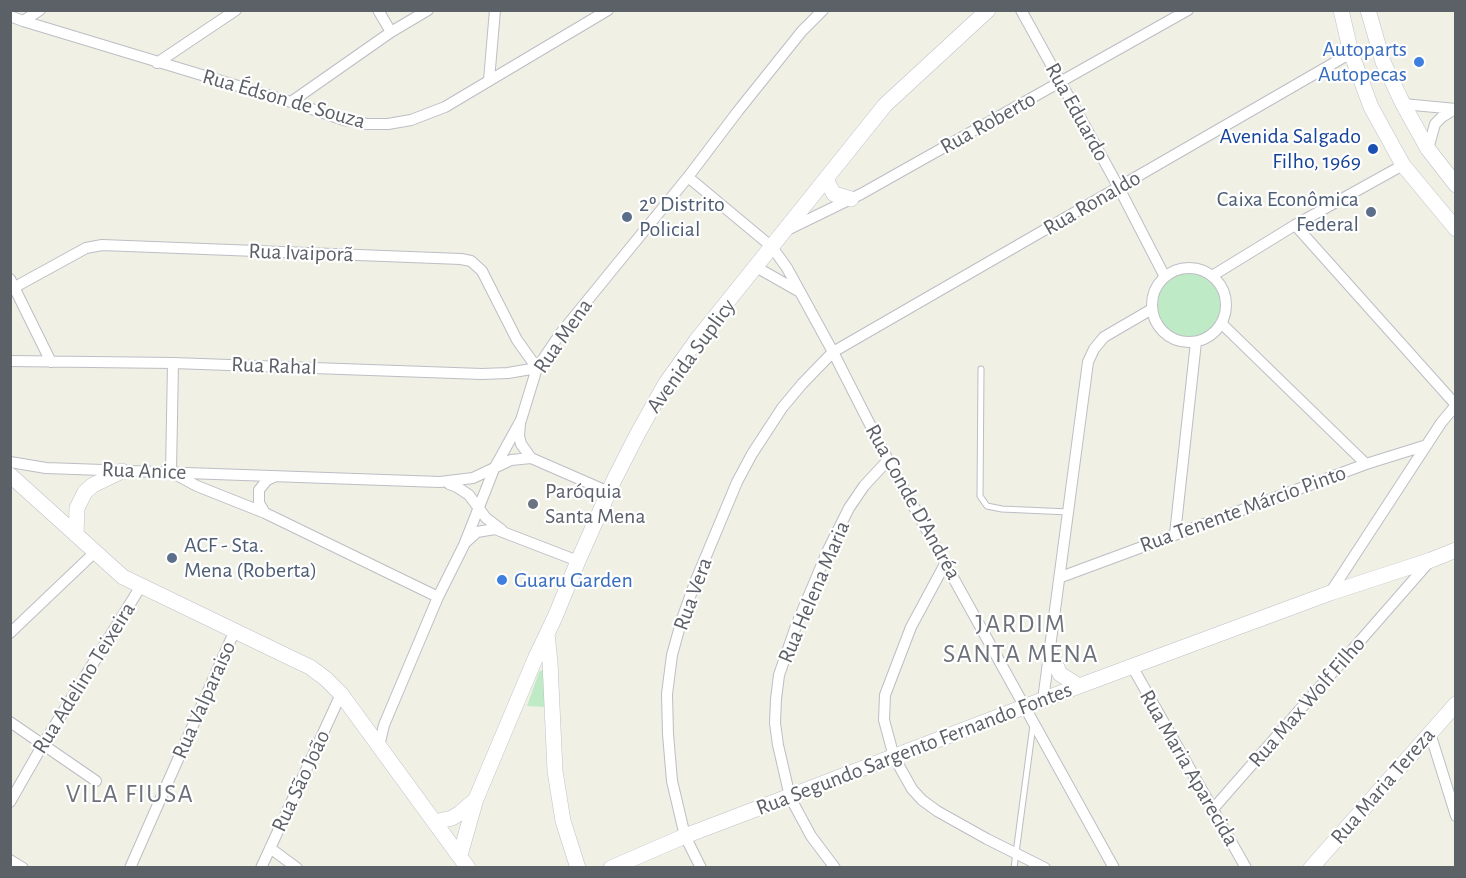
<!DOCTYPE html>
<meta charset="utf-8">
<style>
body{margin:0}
#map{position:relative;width:1466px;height:878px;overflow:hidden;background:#f0f0e5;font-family:"Alegreya Sans",sans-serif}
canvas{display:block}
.frame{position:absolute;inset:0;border:12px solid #5c6067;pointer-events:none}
</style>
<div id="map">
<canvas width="1466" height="878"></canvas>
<div class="frame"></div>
</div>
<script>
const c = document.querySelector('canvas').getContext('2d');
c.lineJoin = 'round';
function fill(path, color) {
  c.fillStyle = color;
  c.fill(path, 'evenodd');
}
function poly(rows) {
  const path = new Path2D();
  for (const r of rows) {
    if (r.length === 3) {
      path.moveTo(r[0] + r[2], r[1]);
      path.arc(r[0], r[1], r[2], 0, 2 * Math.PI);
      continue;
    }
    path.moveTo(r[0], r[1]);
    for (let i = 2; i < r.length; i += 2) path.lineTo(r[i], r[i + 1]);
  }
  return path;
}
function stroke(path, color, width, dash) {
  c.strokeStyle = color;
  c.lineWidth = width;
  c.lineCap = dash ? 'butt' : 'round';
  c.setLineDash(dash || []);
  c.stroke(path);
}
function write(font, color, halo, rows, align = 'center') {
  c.font = font + ' "Alegreya Sans",sans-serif';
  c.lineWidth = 4.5;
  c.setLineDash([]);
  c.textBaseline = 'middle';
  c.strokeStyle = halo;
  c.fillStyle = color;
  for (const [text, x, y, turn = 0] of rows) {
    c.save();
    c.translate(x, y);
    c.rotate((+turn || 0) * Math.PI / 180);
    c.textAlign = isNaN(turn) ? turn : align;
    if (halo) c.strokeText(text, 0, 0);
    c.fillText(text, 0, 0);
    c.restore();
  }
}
const green = poly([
 [1190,305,34],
 [542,670,545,673,545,707,527,706,539,672]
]);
const lane = poly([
 [981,369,980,496,987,506,1002,509,1069,512],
 [1014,868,1033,725]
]);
const street = poly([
 [378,10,391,32],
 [1021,10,1119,188,1165,277],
 [10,16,23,21,291,102,344,120,367,124,388,124,411,120,445,107,608,10],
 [23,21,40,10],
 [157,63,236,10],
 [489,80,495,10],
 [291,102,391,32,428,10],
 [1403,104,1456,109],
 [1428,149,1435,124,1442,117,1455,109],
 [688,177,772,247,787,268,833,352,888,460,1114,868],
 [1295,225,1456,405],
 [787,230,861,194,1188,10],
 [756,267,800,292],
 [1189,305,37],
 [1212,276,1295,225,1403,165],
 [10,279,51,362],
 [15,287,86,248,102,245,461,259,471,261,482,271,517,340,537,368],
 [1222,324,1366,464],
 [10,361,173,363,482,374,508,373,537,368],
 [173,363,171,472,197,486,265,513,438,597],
 [520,423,519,436,521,444,531,458],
 [10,462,46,468,440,482,473,478,511,460,531,458,609,492],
 [449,484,457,487,469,495,486,518,502,530],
 [265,513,259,503,259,490,267,480,274,477],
 [1175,534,1196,342],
 [466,542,477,532,495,529,578,561],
 [946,562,911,627,885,695,884,720,894,757,912,789,922,800,937,811,987,839,1045,868],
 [1061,577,1366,464,1427,445],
 [1330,593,1441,423,1456,405],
 [10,633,94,553],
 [1133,668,1246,868],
 [1043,700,1088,362,1094,349,1104,337,1152,309],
 [10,722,96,781],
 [1430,733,1456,816],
 [379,746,384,725,438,597,464,545,494,469,521,420,537,368,560,334,688,177,738,111,802,31,823,10],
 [10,802,42,746,141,586],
 [1213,809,1430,561],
 [270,848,297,868],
 [10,860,23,868],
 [130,868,235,630],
 [261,868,341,694],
 [701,868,685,836,672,781,668,734,667,694,672,655,682,619,696,580,737,482,752,454,782,408,802,384,833,352,1351,53],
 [835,868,811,836,790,797,778,745,775,723,776,699,779,675,796,626,828,550,849,508,864,486,888,460]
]);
const secondary = poly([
 [1341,10,1351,53,1371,107,1403,165,1456,229],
 [1368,10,1383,62,1403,104,1428,149,1456,185],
 [826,180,834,194,851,199],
 [10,475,123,577,293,659,310,667,326,679,341,694,468,868],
 [76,535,77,508,85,492,93,485,122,471],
 [547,634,550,662,555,771,563,821,578,868],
 [1050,652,1060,674,1079,686],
 [435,822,452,818,460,813,474,801],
 [460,855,476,799,535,659,555,617,578,561,614,480,638,433,666,383,696,341,885,105,988,10],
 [611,868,685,836,1079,686,1330,593,1431,560,1456,550],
 [1311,868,1456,704]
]);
const markers = [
 [1419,62,6,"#3f7fe0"],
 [1373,149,6,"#1a4fb4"],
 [1371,212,6,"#5c6f8a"],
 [627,217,6,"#5c6f8a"],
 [533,504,6,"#6b7280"],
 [172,558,6,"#5c6f8a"],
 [502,580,6,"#3f7fe0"]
];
const shopNames = [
 ["Autoparts",1407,49],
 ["Autopecas",1407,74],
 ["Guaru Garden",514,580,"left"]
];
const streetNames = [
 ["Rua Édson de Souza",284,99,16],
 ["Rua Eduardo",1077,112,61],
 ["Rua Roberto",988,123,-29],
 ["Rua Ronaldo",1092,203,-30],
 ["Rua Ivaiporã",301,253,2],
 ["Rua Mena",563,336,-55],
 ["Avenida Suplicy",691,356,-54],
 ["Rua Rahal",274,366,2],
 ["Rua Anice",144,471,2],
 ["Rua Conde D'Andréa",913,502,61],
 ["Rua Tenente Márcio Pinto",1243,509,-20],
 ["Rua Helena Maria",814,592,-67],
 ["Rua Vera",693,594,-70],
 ["Rua Adelino Teixeira",84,678,-58],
 ["Rua Valparaiso",204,700,-66],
 ["Rua Max Wolf Filho",1307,702,-49],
 ["Rua Segundo Sargento Fernando Fontes",914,749,-21],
 ["Rua Maria Aparecida",1189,768,60],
 ["Rua São João",301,781,-65],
 ["Rua Maria Tereza",1383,786,-49]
];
const transitNames = [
 ["Avenida Salgado",1361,136],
 ["Filho, 1969",1361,161]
];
const serviceNames = [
 ["Caixa Econômica",1359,199,"right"],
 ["Federal",1359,224,"right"],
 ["2º Distrito",639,204],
 ["Policial",639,229],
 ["ACF - Sta.",184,545],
 ["Mena (Roberta)",184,570]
];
const worshipNames = [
 ["Paróquia",545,491],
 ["Santa Mena",545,516]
];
const quarterNames = [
 ["JARDIM",1021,624],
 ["SANTA MENA",1021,654],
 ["VILA FIUSA",130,794]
];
fill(green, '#bfeac6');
stroke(lane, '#bcbec5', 7);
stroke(street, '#bcbec5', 12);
stroke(secondary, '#bfc1c9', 16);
stroke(lane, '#fff', 5);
stroke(street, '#fff', 10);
stroke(secondary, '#fff', 15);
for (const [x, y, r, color] of markers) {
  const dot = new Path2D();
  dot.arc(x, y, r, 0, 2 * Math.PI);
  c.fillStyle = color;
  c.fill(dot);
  stroke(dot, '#fff', 2);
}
write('22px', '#366cbe', '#fff', shopNames, 'right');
write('22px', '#5c6067', '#fff', streetNames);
write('22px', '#164399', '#fff', transitNames, 'right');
write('22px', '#4e5e75', '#fff', serviceNames, 'left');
write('22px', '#5b616d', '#fff', worshipNames, 'left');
c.letterSpacing = '1.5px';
write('26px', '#6d7179', '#fff', quarterNames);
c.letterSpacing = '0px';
</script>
